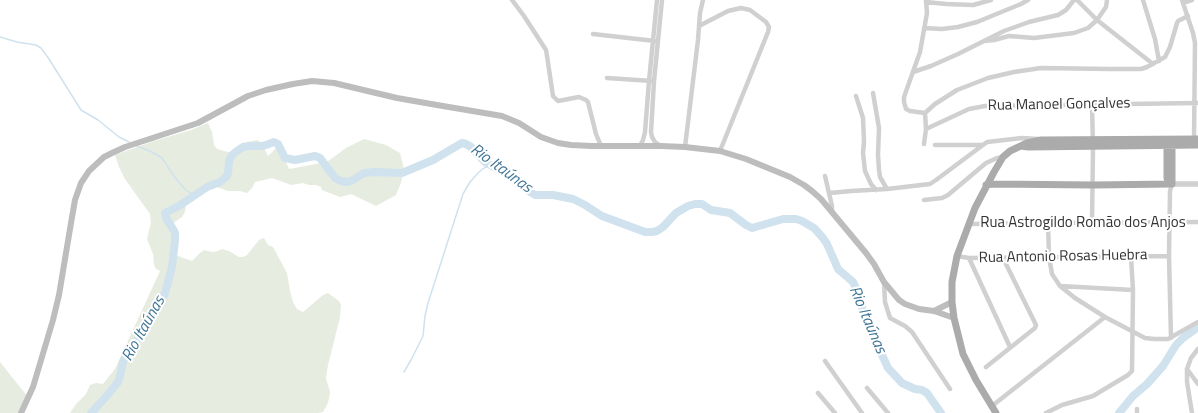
<!DOCTYPE html>
<meta charset="utf-8">
<style>
body{margin:0}
canvas{display:block;background:#fff}
</style>
<canvas width="1198" height="413"></canvas>
<script>
const c = document.querySelector('canvas').getContext('2d');
c.lineJoin = 'round';
function fill(path, color) {
  c.fillStyle = color;
  c.fill(path, 'evenodd');
}
function poly(rows) {
  const path = new Path2D();
  for (const r of rows) {
    path.moveTo(r[0], r[1]);
    for (let i = 2; i < r.length; i += 2) path.lineTo(r[i], r[i + 1]);
  }
  return path;
}
function stroke(path, color, width, dash) {
  c.strokeStyle = color;
  c.lineWidth = width;
  c.lineCap = dash ? 'butt' : 'round';
  c.setLineDash(dash || []);
  c.stroke(path);
}
function write(font, color, halo, rows, align = 'center') {
  c.font = font + ' "Titillium Web",sans-serif';
  c.lineWidth = 4;
  c.setLineDash([]);
  c.textBaseline = 'middle';
  c.strokeStyle = halo;
  c.fillStyle = color;
  for (const [text, x, y, turn = 0] of rows) {
    c.save();
    c.translate(x, y);
    c.rotate((+turn || 0) * Math.PI / 180);
    c.textAlign = isNaN(turn) ? turn : align;
    if (halo) c.strokeText(text, 0, 0);
    c.fillText(text, 0, 0);
    c.restore();
  }
}
const green = poly([
 [208,123,212,132,214,145,217,149,228,152,233,153,238,149,240,144,257,140,261,142,268,156,279,145,289,169,327,162,346,148,364,139,386,145,400,153,404,169,401,183,396,195,376,206,351,194,340,197,322,190,321,187,316,185,309,185,303,183,291,185,272,178,255,182,252,188,247,193,240,191,228,191,211,185,187,198,184,198,186,205,185,212,182,217,172,224,170,228,174,241,173,249,173,252,175,255,192,261,200,253,204,250,212,252,218,251,222,249,229,251,239,257,243,257,247,255,259,240,264,238,268,245,273,247,287,273,290,291,293,302,297,309,303,312,323,295,328,293,339,301,341,305,340,317,328,365,326,378,330,392,329,399,327,405,323,412,318,413,70,413,76,404,86,394,90,385,96,383,103,384,115,369,160,271,156,269,154,265,153,254,147,239,151,223,150,214,125,179,119,167,115,155,154,141,191,130],
 [0,362,28,397,19,413,0,413]
]);
const stream = poly([
 [0,37,17,42,36,45,41,48,49,59,81,110,98,120,119,137,129,142],
 [137,146,150,151,162,158,176,179,185,189,190,193,196,194],
 [404,372,411,360,423,336,425,316,428,303,463,194,470,182,479,172,484,168,490,165],
 [1122,413,1122,409]
]);
const river = poly([
 [91,413,105,398,118,382,120,376,123,362,129,350,146,329,156,311,165,293,172,267,175,240,175,233,173,229,166,218,165,213,179,206,207,187,220,182,225,178,228,174,229,161,232,155,237,151,243,147,249,146,263,146,274,142,278,144,285,158,295,160,315,156,320,158,335,178,341,181,347,182,353,180,364,173,375,172,402,173,433,160,462,143,466,144,471,147,485,162,514,178,524,188,535,195,553,195,573,199,585,205,602,216,645,232,652,232,657,231,663,227,676,213,688,206,695,204,702,204,711,210,730,213,746,225,752,228,783,219,796,219,802,221,814,228,823,238,827,244,838,269,853,282,856,288,866,320,888,368,902,383,915,389,922,390,927,393,941,413],
 [1119,413,1133,396,1147,384,1163,366,1176,345,1183,338,1198,327]
]);
const minor = poly([
 [512,0,524,16,546,50,547,56,553,96,558,101,579,97,586,100,588,102,596,134,601,146],
 [1077,0,1097,20,1153,64],
 [1143,0,1155,39,1159,61],
 [1182,0,1193,33,1195,43,1194,140],
 [926,2,946,4,973,5,991,0],
 [1183,3,1192,0],
 [699,26,728,11,741,8,750,10,766,22,769,27,768,32,720,151],
 [924,28,942,29,958,27,977,22,1021,4,1028,0],
 [593,34,655,41],
 [984,41,994,40,1009,36,1034,38,1074,33,1088,28,1097,20,1106,7,1107,0],
 [913,72,931,66,958,54,1004,31,1029,22,1058,15,1066,10,1074,0],
 [607,78,652,81],
 [873,93,879,128,878,155,879,170,880,177,887,189],
 [856,96,863,118,864,142,863,153,865,171,871,184,876,190],
 [925,113,935,104,957,90,988,78,1014,72,1041,68,1110,69,1141,69,1147,67,1165,57,1170,47,1177,23,1178,21,1188,16],
 [925,113,910,111,906,109,904,102,904,97,920,52,927,13,926,0],
 [926,129,969,109,985,106,1198,103],
 [924,144,926,129,925,113],
 [935,145,982,145],
 [640,146,643,140,645,132,649,81,657,0],
 [661,146,655,142,652,137,651,132,654,81,662,0],
 [685,147,698,40,700,13,703,0],
 [825,176,832,206,832,213],
 [830,193,851,191,887,189,930,184,936,180,987,142,1022,138,1038,139],
 [924,200,942,198,948,195,986,163,997,158,1003,157],
 [1048,223,1049,257,1052,274,1060,286,1075,298,1105,317,1145,338,1154,339,1168,339,1198,322],
 [1092,223,1093,147,1092,104],
 [968,224,1048,223,1198,222],
 [957,256,969,258,1169,256],
 [969,258,1010,347],
 [884,282,885,302,890,318,905,326,912,332,950,389],
 [1060,286,1133,290],
 [1171,338,1169,256,1170,191,1172,184],
 [825,361,862,413],
 [986,367,1035,328,1036,325,1003,258],
 [1187,369,1198,384],
 [867,388,888,413],
 [818,393,835,413],
 [992,406,1105,317],
 [1137,409,1137,413],
 [1046,413,1062,405,1093,396,1128,375,1132,371,1133,290,1131,257],
 [1192,413,1187,382,1187,369,1191,358,1198,349]
]);
const tertiary = poly([
 [1172,184,1198,184]
]);
const secondary = poly([
 [934,311,952,302],
 [21,413,33,387,53,320,59,295,71,223,75,200,81,183,89,171,104,157,112,153,125,147,198,123,248,96,266,90,293,84,312,81,334,83,397,98,437,105,502,116,519,123,541,137,558,143,571,145,592,146,661,146,685,147,720,151,746,159,790,177,804,185,812,191,821,199,866,253,874,264,884,282,899,300,905,304,919,309,934,311,954,318]
]);
const primary = poly([
 [1167,142,1167,178],
 [1021,146,1028,147,1198,145],
 [986,185,993,184,1093,185,1172,184,1172,140],
 [996,413,976,380,963,354,954,318,952,302,952,282,957,256,975,208,994,172,1003,157,1010,151,1027,143,1041,140,1198,139]
]);
const streetNames = [
 ["Rua Manoel Gonçalves",1059,105,-1],
 ["Rua Astrogildo Romão dos Anjos",1083,223],
 ["Rua Antonio Rosas Huebra",1063,257,-1]
];
const waterNames = [
 ["Rio Itaúnas",501,169,36],
 ["Rio Itaúnas",867,320,67],
 ["Rio Itaúnas",144,329,-61]
];
fill(green, '#e6ecdf');
stroke(stream, '#cfe2ee', 1.5);
stroke(river, '#cfe2ee', 8);
stroke(minor, '#d0d0d0', 4.5);
stroke(tertiary, '#d0d0d0', 5.5);
stroke(secondary, '#bdbdbd', 6);
stroke(primary, '#ababab', 7);
write('15px', '#333', '#fff', streetNames);
write('italic 16px', '#3f7597', '#fff', waterNames);
</script>
